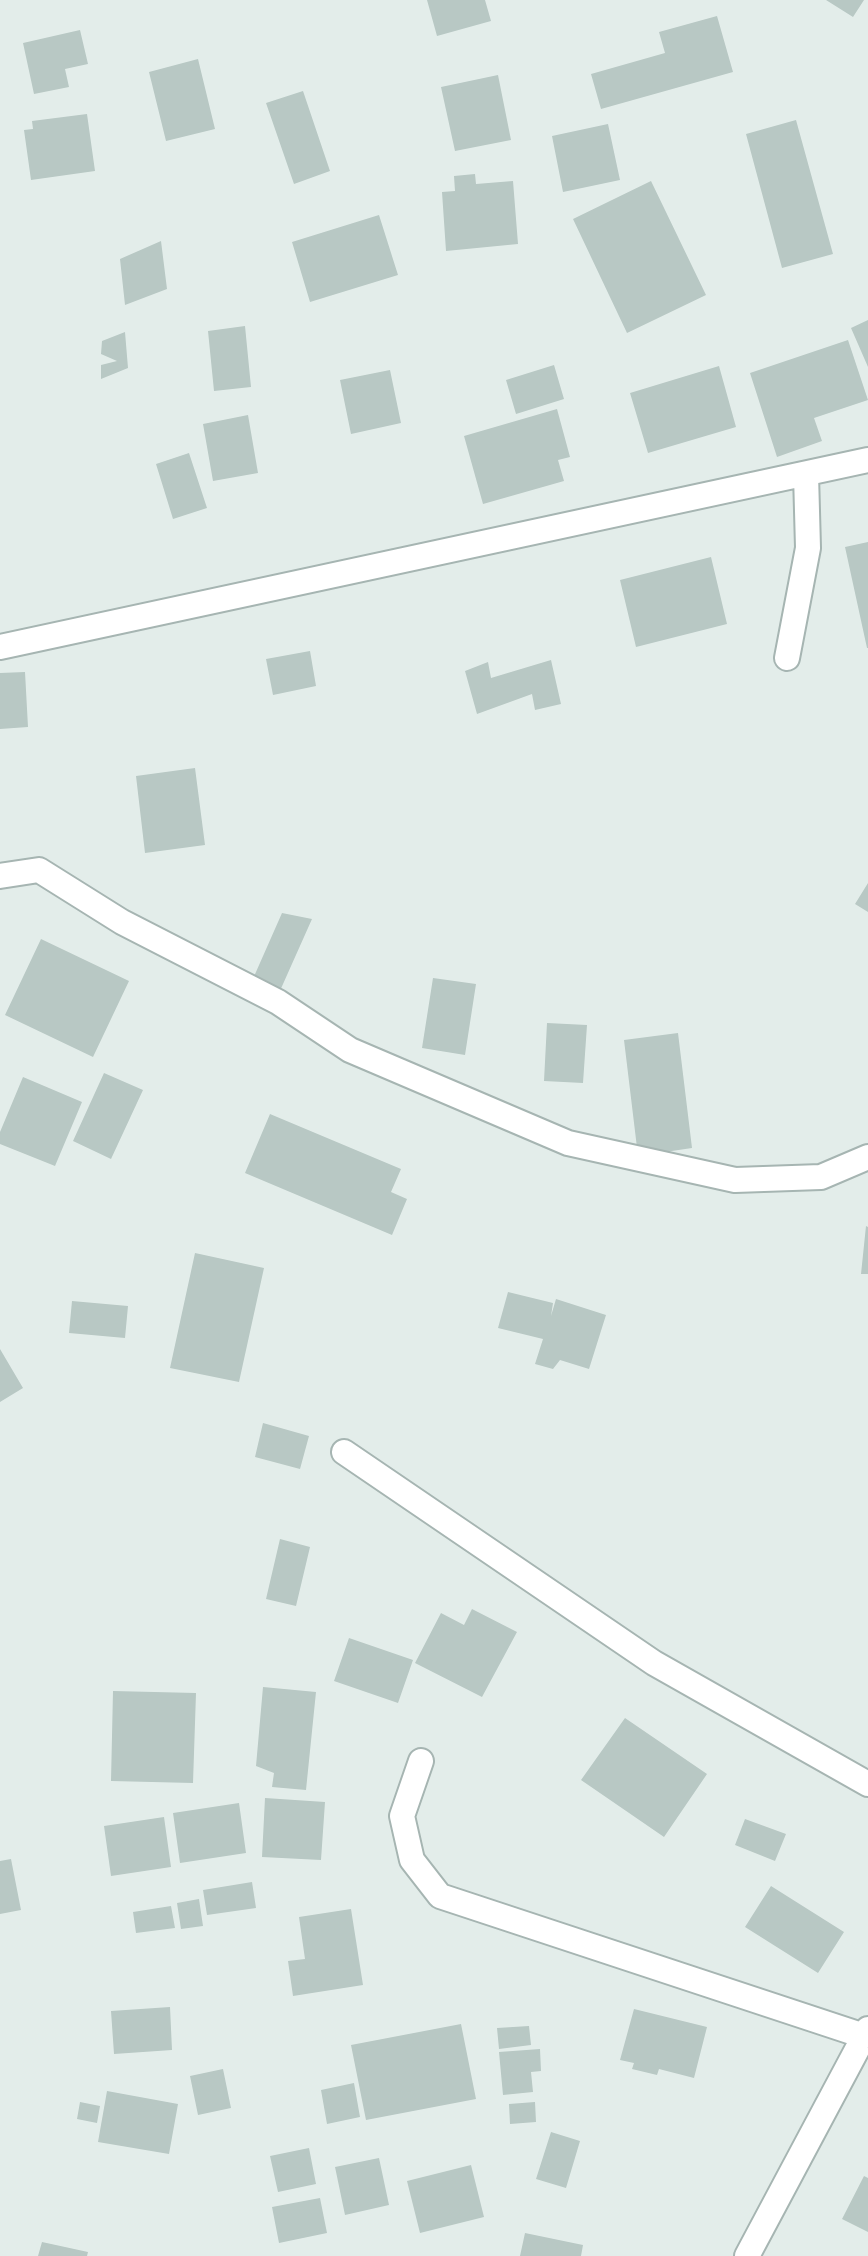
<!DOCTYPE html>
<style>
body{margin:0}
canvas{display:block;background:#e3edea}
</style>
<canvas width="868" height="2256"></canvas>
<script>
const c = document.querySelector('canvas').getContext('2d');
c.lineJoin = 'round';
function fill(path, color) {
  c.fillStyle = color;
  c.fill(path, 'evenodd');
}
function poly(rows) {
  const path = new Path2D();
  for (const r of rows) {
    path.moveTo(r[0], r[1]);
    for (let i = 2; i < r.length; i += 2) path.lineTo(r[i], r[i + 1]);
  }
  return path;
}
function stroke(path, color, width, dash) {
  c.strokeStyle = color;
  c.lineWidth = width;
  c.lineCap = dash ? 'butt' : 'round';
  c.setLineDash(dash || []);
  c.stroke(path);
}
const building = poly([
 [427,0,485,0,491,21,437,36],
 [826,0,864,0,853,17],
 [717,16,733,72,601,109,591,74,665,53,659,32],
 [80,30,88,64,65,69,69,87,34,94,23,43],
 [198,59,215,129,166,141,149,72],
 [498,75,511,140,455,151,441,87],
 [303,91,330,171,294,184,266,103],
 [87,114,95,171,31,180,24,130,33,129,32,121],
 [796,120,833,254,782,268,746,134],
 [608,124,620,180,563,192,552,136],
 [475,174,476,184,513,181,518,244,446,251,442,192,455,191,454,176],
 [651,181,706,295,627,333,573,219],
 [379,215,398,275,310,302,292,242],
 [161,241,167,289,125,305,120,259],
 [868,320,868,367,851,328],
 [245,326,251,387,214,391,208,331],
 [125,332,128,368,101,379,101,365,117,361,101,354,102,341],
 [848,340,868,400,814,418,822,441,777,457,750,373],
 [554,365,564,399,516,414,506,380],
 [719,366,736,427,648,453,630,393],
 [390,370,401,423,351,434,340,380],
 [557,409,570,457,558,460,564,481,483,504,464,436],
 [248,415,258,473,213,481,203,424],
 [189,453,207,508,173,519,156,464],
 [868,542,868,648,867,648,845,547],
 [711,557,727,624,636,647,620,580],
 [310,651,316,686,273,695,266,659],
 [551,660,561,704,535,710,532,694,477,714,465,671,488,662,491,678],
 [25,672,28,727,0,729,0,673],
 [195,768,205,845,145,853,136,776],
 [868,883,868,912,855,904],
 [282,913,312,919,279,993,252,981],
 [41,939,129,981,93,1057,5,1015],
 [433,978,476,984,465,1055,422,1048],
 [547,1023,587,1025,583,1083,544,1081],
 [678,1033,692,1148,638,1156,624,1040],
 [104,1073,143,1090,111,1159,73,1141],
 [23,1077,82,1102,55,1166,0,1144,0,1132],
 [270,1114,401,1169,391,1192,407,1199,392,1235,245,1173],
 [866,1226,868,1227,868,1274,861,1274],
 [195,1253,264,1268,239,1382,170,1368],
 [508,1292,553,1303,551,1316,556,1299,606,1315,589,1369,560,1360,553,1369,535,1364,543,1339,498,1328],
 [72,1301,128,1306,125,1338,69,1333],
 [0,1349,23,1388,0,1402],
 [263,1423,309,1436,300,1469,255,1457],
 [280,1539,310,1547,296,1606,266,1599],
 [472,1609,517,1632,482,1697,415,1663,441,1613,464,1625],
 [349,1638,413,1660,398,1703,334,1681],
 [263,1687,316,1692,306,1790,272,1787,274,1773,256,1766],
 [113,1691,196,1693,193,1783,111,1781],
 [625,1718,707,1774,664,1837,581,1780],
 [265,1798,325,1802,321,1860,262,1857],
 [239,1803,246,1853,180,1863,173,1813],
 [164,1817,171,1867,111,1876,104,1826],
 [745,1819,786,1834,775,1861,735,1845],
 [11,1859,21,1910,0,1914,0,1861],
 [252,1882,256,1908,207,1915,203,1890],
 [771,1886,844,1932,818,1973,745,1927],
 [199,1899,203,1926,181,1929,177,1903],
 [171,1906,175,1928,136,1933,133,1912],
 [351,1909,363,1985,293,1996,288,1961,305,1959,299,1917],
 [170,2007,172,2050,114,2054,111,2011],
 [634,2009,707,2027,694,2078,659,2069,657,2075,632,2069,634,2063,620,2060],
 [461,2024,476,2099,366,2120,351,2045],
 [529,2026,531,2045,499,2049,497,2028],
 [540,2049,541,2071,531,2072,533,2092,503,2095,499,2052],
 [223,2069,231,2108,198,2115,190,2076],
 [354,2083,360,2117,327,2124,321,2090],
 [107,2091,178,2104,169,2154,98,2142],
 [80,2102,100,2106,97,2123,77,2119],
 [535,2102,536,2122,510,2124,509,2104],
 [551,2132,580,2141,566,2188,536,2179],
 [309,2148,316,2184,278,2192,270,2156],
 [379,2158,389,2205,345,2215,335,2167],
 [471,2165,484,2217,420,2233,407,2181],
 [864,2176,868,2178,868,2232,842,2219],
 [320,2198,327,2233,279,2243,272,2207],
 [525,2233,583,2245,581,2256,520,2256],
 [42,2242,88,2252,87,2256,38,2256]
]);
const minor = poly([
 [0,647,868,460],
 [787,658,808,548,806,474],
 [0,876,39,870,122,922,278,1002,350,1050,568,1143,735,1180,821,1177,868,1157],
 [344,1452,654,1663,868,1784],
 [421,1761,402,1816,412,1860,440,1896,864,2036],
 [747,2256,868,2029]
]);
fill(building, '#b8c8c4');
stroke(minor, '#a6b5b2', 28);
stroke(minor, '#fff', 24);
</script>
